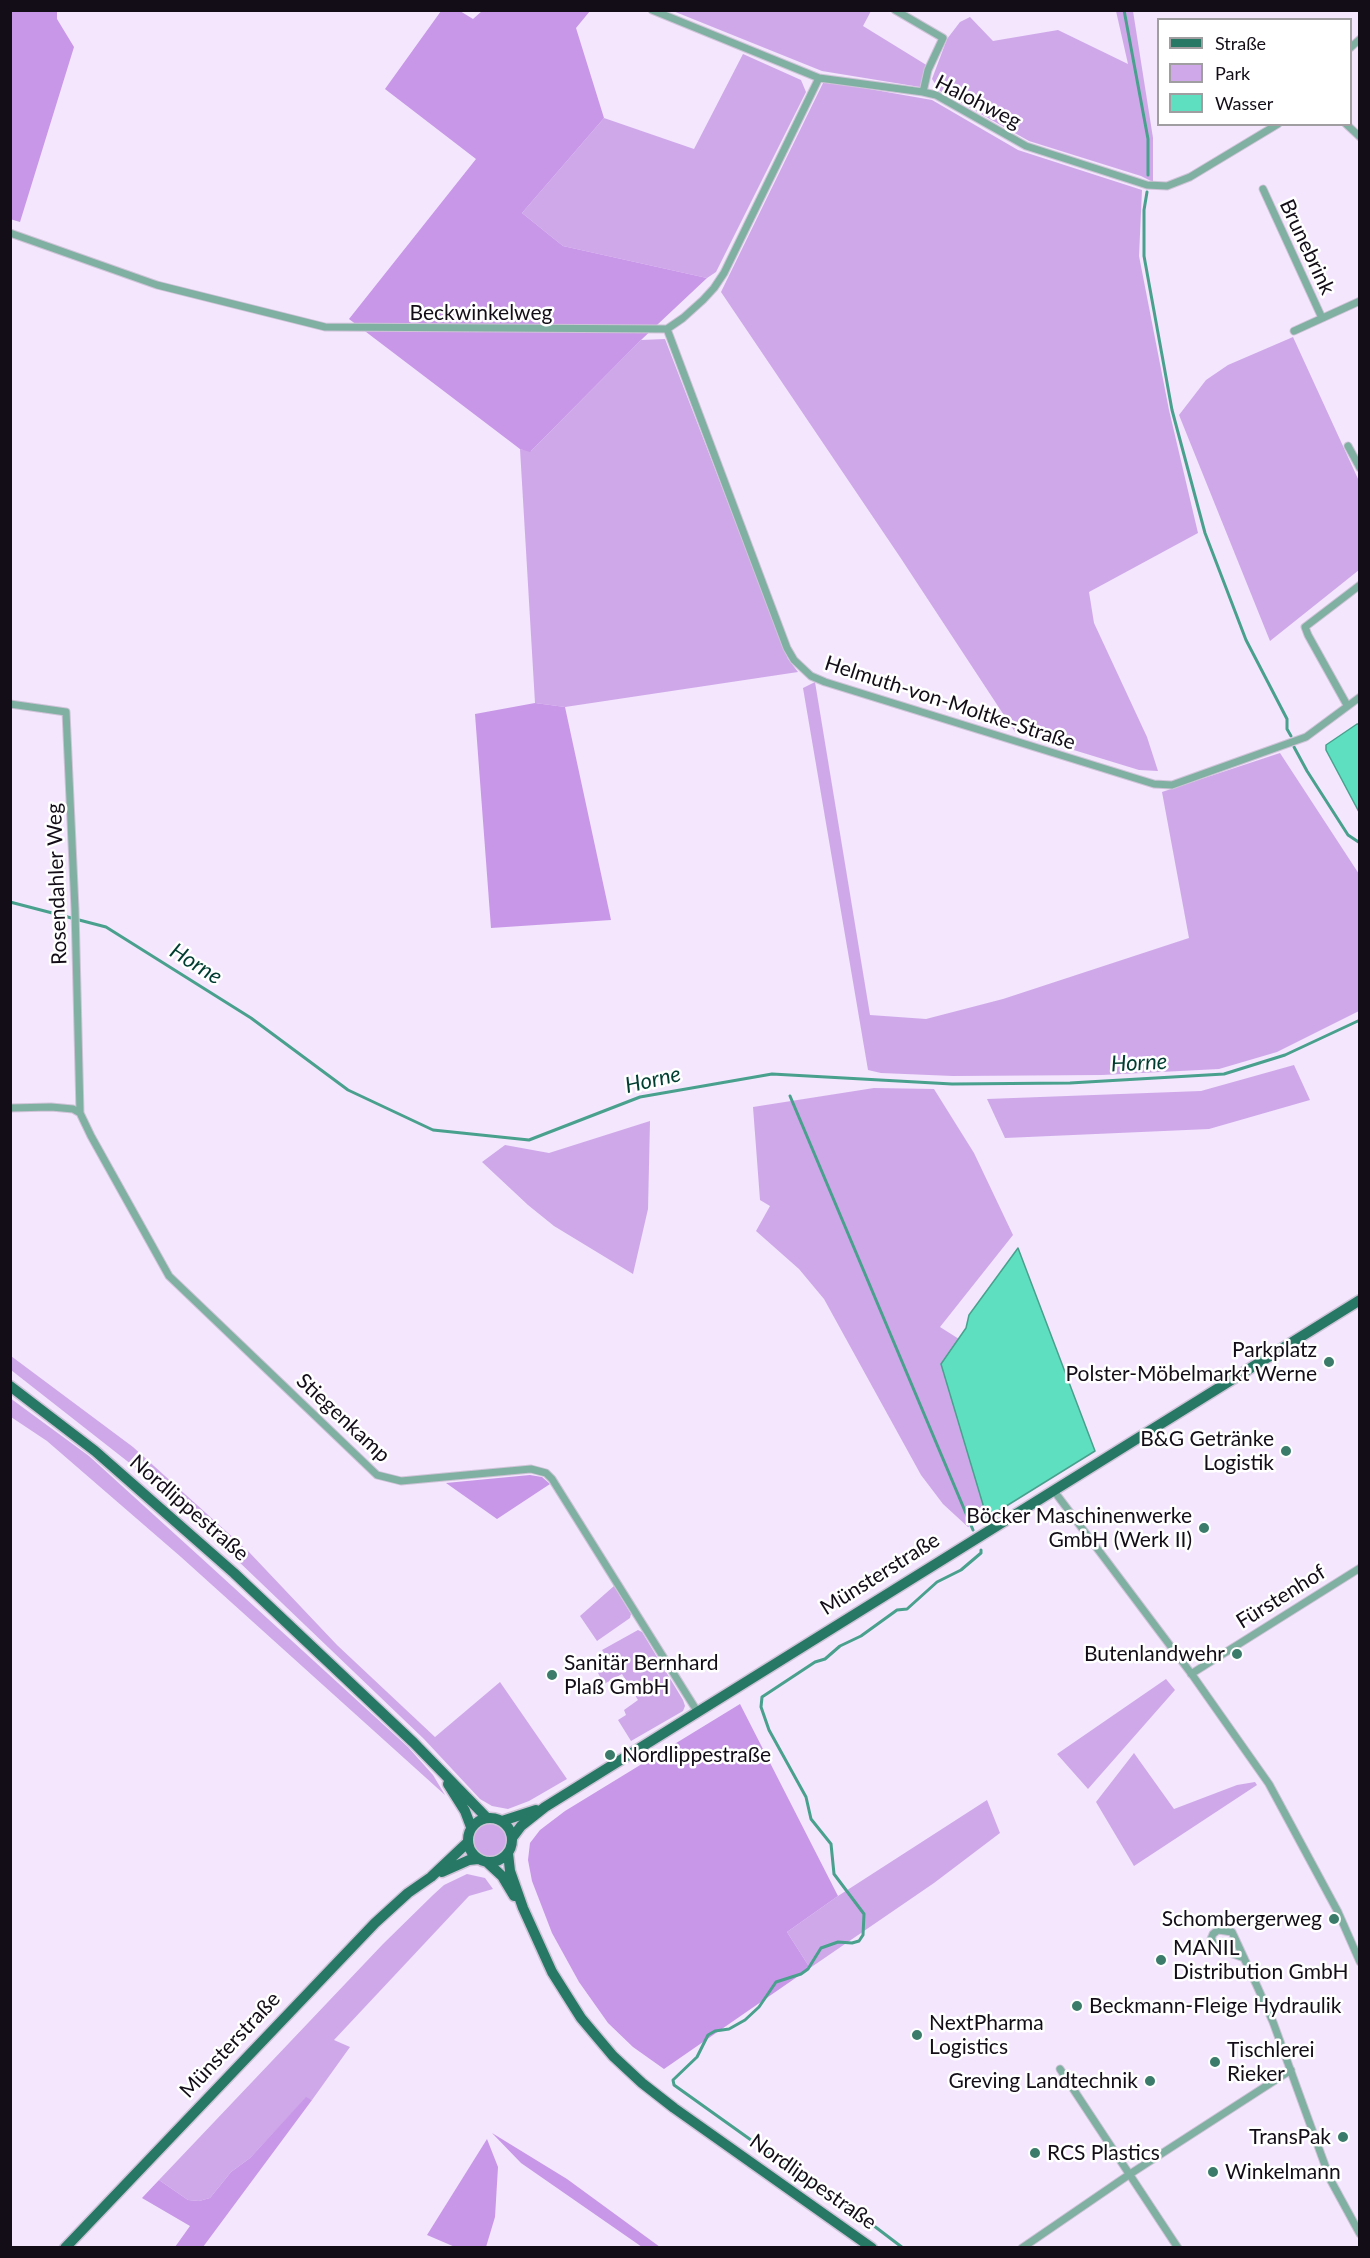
<!DOCTYPE html>
<meta charset="utf-8">
<style>
body{margin:0}
#map{position:relative;width:1370px;height:2258px;overflow:hidden;background:#f3e6fd;font-family:Lato,sans-serif}
canvas{display:block}
.frame{position:absolute;inset:0;border:12px solid #130d17;pointer-events:none}
.legend{position:absolute;left:1157px;top:18px;width:195px;height:108px;box-sizing:border-box;background:#fff;border:2px solid #a19ea2;margin:0;padding:8px 10px;list-style:none;font-size:18px;color:#130d17}
.legend li{display:flex;align-items:center;gap:12px;height:30px}
.legend b{width:30px;border:2px solid #a19ea2}
</style>
<div id="map">
<canvas width="1370" height="2258"></canvas>
<div class="frame"></div>
<ul class="legend">
<li><b style="height:8px;background:#277966"></b>Straße</li>
<li><b style="height:16px;background:#cfa8e9"></b>Park</li>
<li><b style="height:16px;background:#5edfc0"></b>Wasser</li>
</ul>
</div>
<script>
const c = document.querySelector('canvas').getContext('2d');
c.lineJoin = 'round';
function fill(path, color) {
  c.fillStyle = color;
  c.fill(path, 'evenodd');
}
function poly(rows) {
  const path = new Path2D();
  for (const r of rows) {
    if (r.length === 3) {
      path.moveTo(r[0] + r[2], r[1]);
      path.arc(r[0], r[1], r[2], 0, 2 * Math.PI);
      continue;
    }
    path.moveTo(r[0], r[1]);
    for (let i = 2; i < r.length; i += 2) path.lineTo(r[i], r[i + 1]);
  }
  return path;
}
function stroke(path, color, width, dash) {
  c.strokeStyle = color;
  c.lineWidth = width;
  c.lineCap = dash ? 'butt' : 'round';
  c.setLineDash(dash || []);
  c.stroke(path);
}
function write(font, color, halo, rows, align = 'center') {
  c.font = font + ' Lato,sans-serif';
  c.lineWidth = 5;
  c.setLineDash([]);
  c.textBaseline = 'middle';
  c.strokeStyle = halo;
  c.fillStyle = color;
  for (const [text, x, y, turn = 0] of rows) {
    c.save();
    c.translate(x, y);
    c.rotate((+turn || 0) * Math.PI / 180);
    c.textAlign = isNaN(turn) ? turn : align;
    if (halo) c.strokeText(text, 0, 0);
    c.fillText(text, 0, 0);
    c.restore();
  }
}
const green = poly([
 [673,11,871,11,863,26,928,66,920,87,822,71],
 [1116,11,1133,11,1153,138,1153,182,1141,176,1029,141,940,91,932,79,947,39,960,22,970,17,993,41,1058,30,1128,64],
 [743,54,801,80,806,92,716,272,707,278,563,246,522,213,604,118,694,149],
 [824,81,932,100,1018,150,1142,190,1139,256,1169,410,1198,533,1089,592,1094,623,1147,737,1158,771,1139,770,1015,732,900,557,721,292],
 [1293,337,1359,481,1359,570,1270,641,1179,415,1206,380,1228,365],
 [665,339,788,659,798,672,565,707,535,703,520,449,531,451,641,340],
 [815,682,870,1015,926,1019,1003,999,1189,938,1162,792,1280,753,1359,874,1359,1011,1277,1052,1219,1069,1102,1075,953,1076,881,1073,868,1070,803,688],
 [1294,1065,1310,1100,1209,1129,1005,1138,987,1099,1201,1091],
 [874,1088,934,1089,974,1153,1013,1235,940,1327,959,1339,941,1364,987,1518,968,1527,943,1504,921,1475,824,1299,799,1269,756,1231,770,1206,760,1200,753,1107],
 [650,1121,648,1209,633,1274,554,1226,528,1205,482,1162,505,1145,549,1153],
 [11,1356,133,1447,249,1552,337,1645,435,1737,500,1682,567,1779,529,1801,508,1809,492,1806,480,1799,424,1739,164,1490,11,1370],
 [10,1398,89,1456,209,1565,408,1747,433,1775,445,1795,181,1557,47,1441,11,1417],
 [614,1586,631,1614,630,1618,597,1641,580,1616],
 [638,1630,642,1632,683,1700,685,1706,683,1711,631,1741,618,1720,626,1715,624,1710,638,1700,622,1674,604,1684,598,1673,606,1663,606,1656,602,1650],
 [1166,1679,1175,1690,1088,1789,1057,1754],
 [1134,1753,1174,1809,1237,1785,1255,1782,1257,1785,1134,1866,1096,1802],
 [987,1800,1000,1833,934,1883,810,1968,787,1932,838,1896],
 [489,1840,18],
 [467,1874,485,1878,493,1889,469,1896,334,2040,350,2047,312,2100,306,2098,250,2158,231,2172,210,2198,199,2201,188,2200,159,2180,383,1944,433,1895,444,1885]
]);
const forest = poly([
 [10,11,57,11,57,19,74,47,20,222,10,219],
 [441,11,460,11,473,19,482,11,590,11,576,28,604,118,522,213,563,246,707,278,641,340,530,452,520,449,349,319,476,159,385,89],
 [535,703,565,707,611,920,491,928,475,714],
 [530,1475,542,1477,550,1484,497,1519,446,1483],
 [740,1704,838,1896,787,1932,810,1968,664,2069,633,2047,608,2023,579,1982,552,1933,532,1881,528,1860,530,1843,540,1830,565,1811],
 [306,2097,312,2100,203,2247,175,2247,190,2226,142,2198,159,2180,188,2200,199,2201,210,2198,231,2172,250,2158],
 [492,2133,567,2179,660,2247,642,2247,521,2163],
 [487,2139,498,2167,495,2217,486,2247,455,2247,427,2235]
]);
const water = poly([
 [1357,724,1360,724,1359,812,1326,750,1326,745,1357,724],
 [1018,1248,1095,1451,987,1518,941,1364,966,1328,969,1315,1018,1248]
]);
const stream = poly([
 [1124,10,1148,139,1148,175],
 [1147,192,1144,210,1144,256,1172,410,1205,533,1246,640,1287,719,1287,729,1291,736],
 [1294,747,1307,771,1348,835,1360,843],
 [10,902,106,927,251,1018,348,1090,433,1130,529,1140,640,1097,772,1074,952,1084,1070,1083,1224,1074,1285,1055,1360,1020],
 [790,1096,973,1530],
 [903,2248,840,2200,786,2165,674,2085,673,2080,697,2057,708,2035,715,2031,729,2029,745,2020,759,2007,776,1982,801,1974,808,1969,821,1948,838,1942,852,1943,859,1941,863,1935,864,1914,834,1874,831,1844,811,1819,806,1797,769,1730,761,1707,762,1697,815,1662,825,1659,840,1646,861,1636,897,1610,907,1609,937,1582,961,1570,981,1553,981,1550]
]);
const street = poly([
 [652,10,819,78,923,92,936,95,1026,146,1147,185,1167,186,1190,177,1278,124],
 [895,10,943,38,928,70,923,92],
 [1350,48,1360,39],
 [1346,124,1360,137],
 [1263,189,1322,318],
 [10,233,157,285,325,327,667,329,683,318,703,300,714,288,724,273,819,78],
 [667,329,787,648,794,660,811,676,825,682,1154,784,1172,785,1306,737,1360,697],
 [1294,331,1360,301],
 [1348,446,1360,468],
 [10,704,66,712,75,909,80,1113],
 [1347,705,1308,635,1305,627,1360,585],
 [10,1108,51,1107,73,1109,80,1113,91,1136,169,1276,377,1475,401,1481,531,1469,546,1473,552,1479,697,1711],
 [1054,1491,1193,1676,1269,1784,1338,1912,1360,1962],
 [1191,1674,1360,1568],
 [1244,1958,1217,1948,1211,1939,1213,1934,1218,1930,1232,1932,1257,1986,1273,2022,1330,2179,1360,2234],
 [1060,2069,1178,2248],
 [1022,2248,1130,2174,1291,2070]
]);
const primary = poly([
 [10,1386,95,1451,234,1573,414,1743,487,1818],
 [448,1784,465,1811,471,1827],
 [490,1840,22],
 [502,1821,536,1810],
 [512,1838,521,1826,545,1807,1360,1300],
 [508,1853,510,1871,523,1908,552,1972,581,2018,613,2056,642,2083,674,2108,872,2248],
 [488,1863,502,1876,514,1896],
 [442,1872,469,1860,478,1859],
 [65,2248,375,1923,408,1893,431,1877,467,1843]
]);
const markers = [
 [1329,1362,6,"#3a7b6a"],
 [1286,1451,6,"#3a7b6a"],
 [1204,1528,6,"#3a7b6a"],
 [1237,1654,6,"#3a7b6a"],
 [552,1675,6,"#3a7b6a"],
 [610,1755,6,"#3a7b6a"],
 [1334,1919,6,"#3a7b6a"],
 [1161,1960,6,"#3a7b6a"],
 [1077,2006,6,"#3a7b6a"],
 [917,2035,6,"#3a7b6a"],
 [1215,2062,6,"#3a7b6a"],
 [1150,2081,6,"#3a7b6a"],
 [1343,2137,6,"#3a7b6a"],
 [1035,2153,6,"#3a7b6a"],
 [1213,2172,6,"#3a7b6a"]
];
const streetNames = [
 ["Halohweg",978,102,27],
 ["Brunebrink",1307,247,65],
 ["Beckwinkelweg",481,313],
 ["Helmuth-von-Moltke-Straße",950,703,18],
 ["Rosendahler Weg",57,884,-92],
 ["Stiegenkamp",343,1418,43],
 ["Nordlippestraße",189,1508,41],
 ["Münsterstraße",880,1574,-32],
 ["Fürstenhof",1281,1597,-32],
 ["Münsterstraße",230,2045,-47],
 ["Nordlippestraße",813,2182,35]
];
const poiNames = [
 ["Parkplatz",1317,1350,"right"],
 ["Polster-Möbelmarkt Werne",1317,1374,"right"],
 ["B&G Getränke",1274,1439,"right"],
 ["Logistik",1274,1463,"right"],
 ["Böcker Maschinenwerke",1192,1516,"right"],
 ["GmbH (Werk II)",1192,1540,"right"],
 ["Butenlandwehr",1225,1654,"right"],
 ["Sanitär Bernhard",564,1663],
 ["Plaß GmbH",564,1687],
 ["Nordlippestraße",622,1755],
 ["Schombergerweg",1322,1919,"right"],
 ["MANIL",1173,1948],
 ["Distribution GmbH",1173,1972],
 ["Beckmann-Fleige Hydraulik",1089,2006],
 ["NextPharma",929,2023],
 ["Logistics",929,2047],
 ["Tischlerei",1227,2050],
 ["Rieker",1227,2074],
 ["Greving Landtechnik",1138,2081,"right"],
 ["TransPak",1331,2137,"right"],
 ["RCS Plastics",1047,2153],
 ["Winkelmann",1225,2172]
];
const waterNames = [
 ["Horne",196,964,32],
 ["Horne",1139,1063,-3],
 ["Horne",653,1080,-13]
];
fill(green, '#cfa8e9');
fill(forest, '#c897e7');
fill(water, '#5edfc0');
stroke(water, '#48a08d', 1.5);
stroke(stream, '#48a08d', 3);
stroke(street, '#cfc3d8', 9);
stroke(primary, '#cfc3d8', 13);
stroke(street, '#80b0a2', 7);
stroke(primary, '#277966', 10);
for (const [x, y, r, color] of markers) {
  const dot = new Path2D();
  dot.arc(x, y, r, 0, 2 * Math.PI);
  c.fillStyle = color;
  c.fill(dot);
  stroke(dot, '#fff', 2);
}
write('21px', '#130d17', '#fff', streetNames);
write('21px', '#130d17', '#fff', poiNames, 'left');
write('italic 22px', '#003d31', '#fff', waterNames);
</script>
